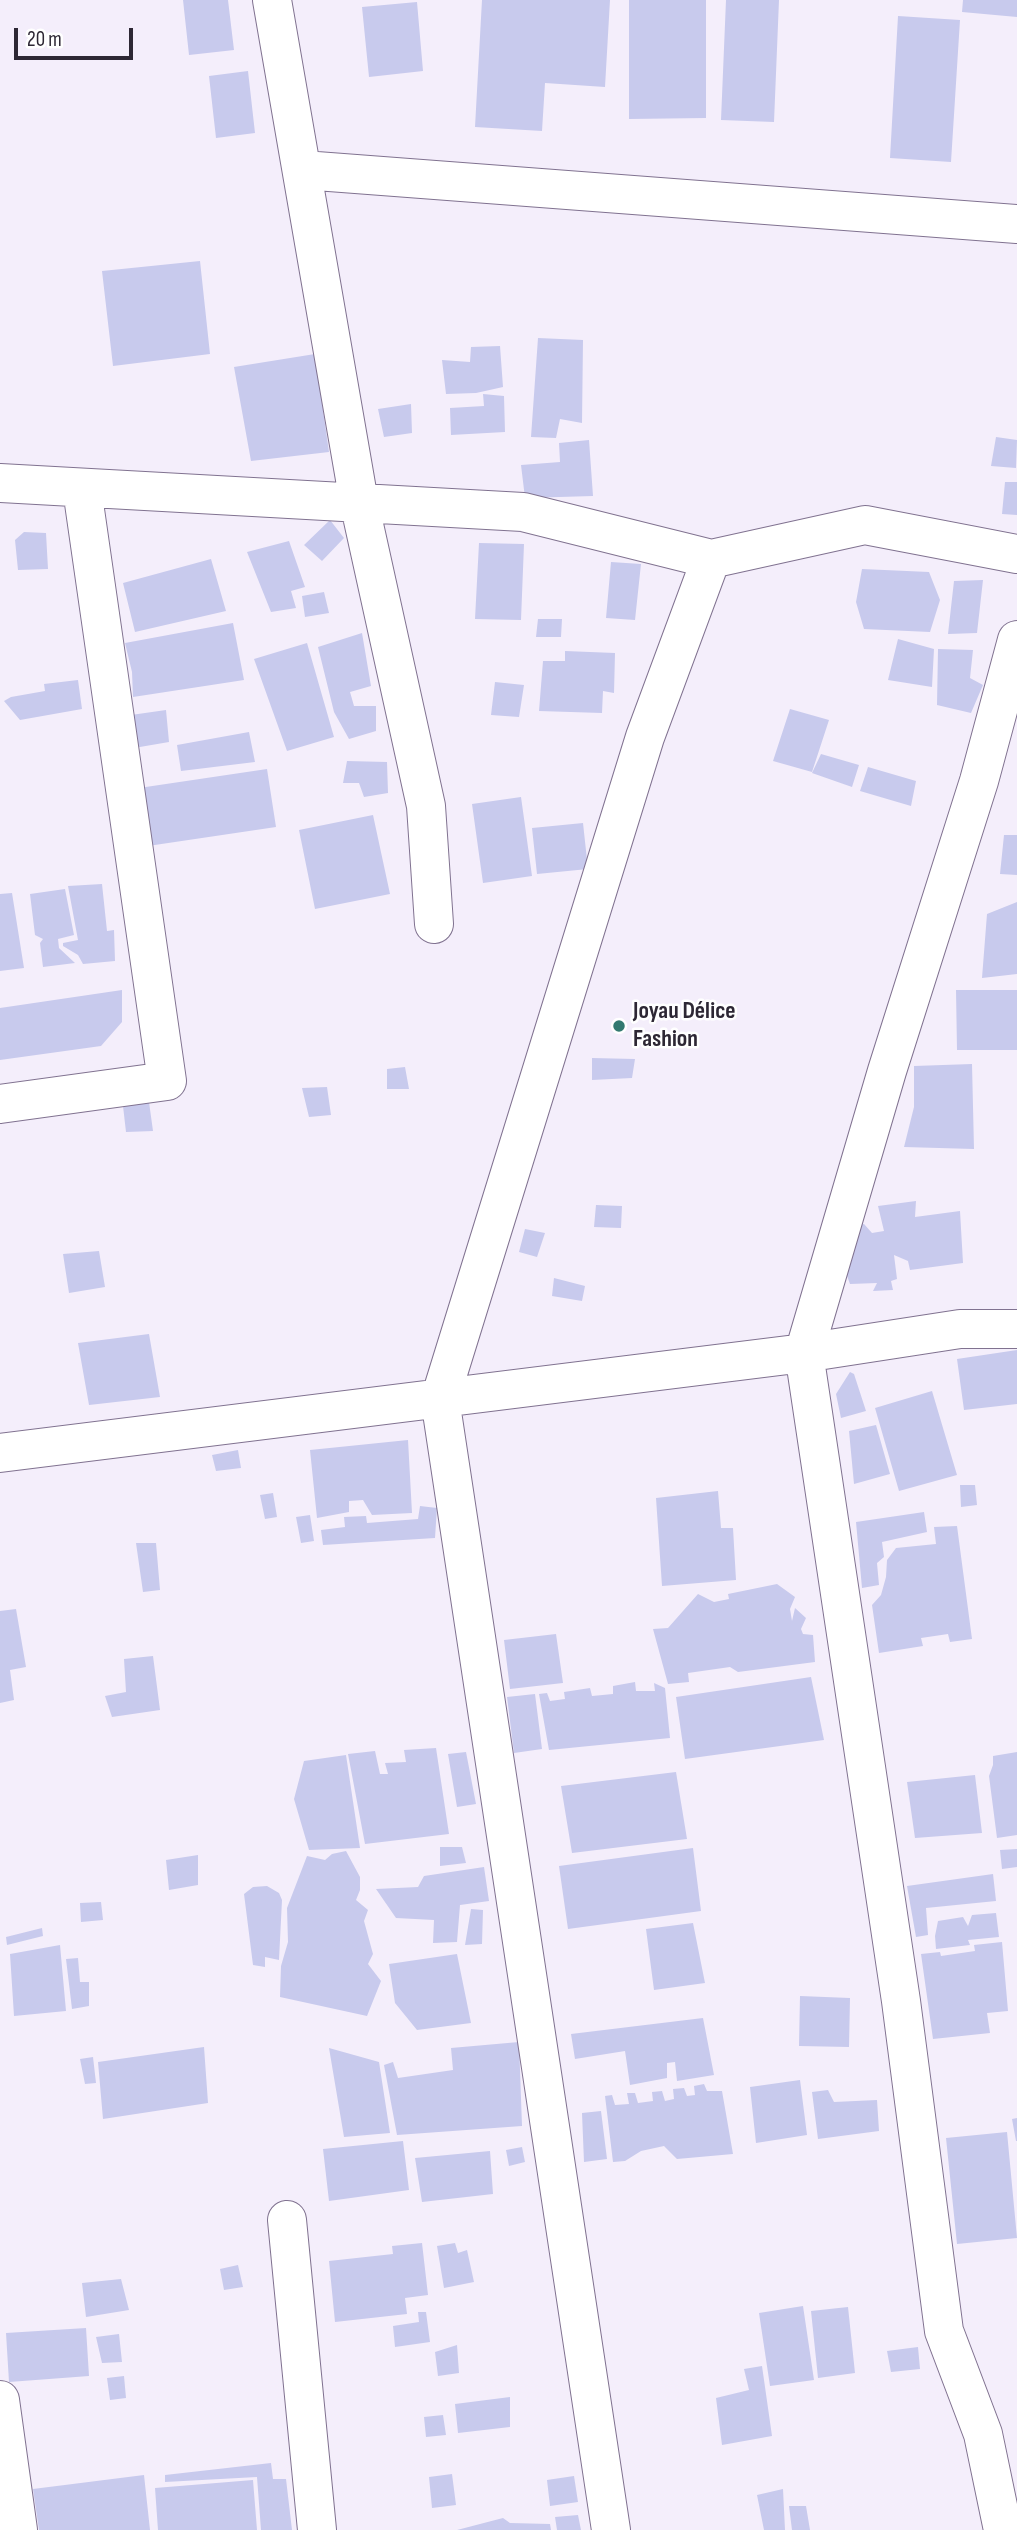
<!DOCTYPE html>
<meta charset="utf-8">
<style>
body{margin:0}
#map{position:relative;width:1017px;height:2530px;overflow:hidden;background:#f4eefb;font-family:"Sofia Sans Condensed",sans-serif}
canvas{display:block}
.scale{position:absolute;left:14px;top:28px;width:119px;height:32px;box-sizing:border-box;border:4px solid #2d2734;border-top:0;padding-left:9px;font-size:21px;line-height:24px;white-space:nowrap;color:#2d2734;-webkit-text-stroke:5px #fff;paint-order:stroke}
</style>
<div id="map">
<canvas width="1017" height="2530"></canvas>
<div class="scale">20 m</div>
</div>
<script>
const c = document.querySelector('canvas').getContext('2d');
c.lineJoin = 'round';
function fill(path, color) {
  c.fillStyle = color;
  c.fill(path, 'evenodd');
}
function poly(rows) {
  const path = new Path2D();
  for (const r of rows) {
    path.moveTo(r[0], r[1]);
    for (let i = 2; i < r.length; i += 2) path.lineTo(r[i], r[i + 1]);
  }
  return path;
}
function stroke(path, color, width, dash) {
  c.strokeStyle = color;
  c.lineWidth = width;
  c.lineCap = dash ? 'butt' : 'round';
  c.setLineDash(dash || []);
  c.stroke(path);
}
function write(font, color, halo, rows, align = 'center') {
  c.font = font + ' "Sofia Sans Condensed",sans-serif';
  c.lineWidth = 5;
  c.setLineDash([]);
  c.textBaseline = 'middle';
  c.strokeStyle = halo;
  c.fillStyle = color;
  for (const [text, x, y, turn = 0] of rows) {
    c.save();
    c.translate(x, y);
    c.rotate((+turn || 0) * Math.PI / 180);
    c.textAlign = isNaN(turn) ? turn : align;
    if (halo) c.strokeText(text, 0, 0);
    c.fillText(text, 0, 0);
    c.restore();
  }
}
const building = poly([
 [183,0,228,0,234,50,189,55],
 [482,0,610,0,605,87,545,83,542,131,475,127],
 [629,0,706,0,706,118,629,119],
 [726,0,779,0,774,122,721,120],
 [963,0,1017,0,1017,17,962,12],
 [417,2,423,71,369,77,362,7],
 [898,16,960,20,951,162,890,158],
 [248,71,255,133,216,138,209,76],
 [200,261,210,354,113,366,102,271],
 [538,338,583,340,582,423,560,419,556,438,531,437],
 [500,346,503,387,476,393,446,394,442,360,470,362,471,347],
 [315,354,329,452,251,461,234,367],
 [483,394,504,396,505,432,451,435,450,408,484,406],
 [411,404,412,433,384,437,378,409],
 [996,437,1017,440,1016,468,991,466],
 [589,440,593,496,525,498,521,465,560,462,559,443],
 [1005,482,1017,482,1017,515,1002,514],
 [330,520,344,538,322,561,304,545],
 [24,532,46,533,48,569,18,570,15,540],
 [289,541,305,587,291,591,296,608,271,612,247,552],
 [479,543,524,544,521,620,475,619],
 [211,559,226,611,135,632,123,583],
 [611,562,641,564,635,620,606,618],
 [862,569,929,572,940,600,930,632,864,629,856,602],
 [983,580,977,633,948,634,954,581],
 [324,592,329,613,305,617,302,596],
 [538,619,562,619,561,637,536,637],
 [233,623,244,680,133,697,132,672,125,643],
 [362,633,371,686,350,692,354,706,376,706,376,731,349,739,334,712,318,647],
 [898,639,934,649,932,687,888,680],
 [307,643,334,737,287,751,254,659],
 [938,649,973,650,970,678,983,685,971,713,937,705],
 [565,651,615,653,614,693,603,691,602,713,539,711,543,661,565,661],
 [78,680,82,709,20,720,4,701,11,697,45,691,44,684],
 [495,682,524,685,519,717,491,715],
 [790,709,829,720,812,772,773,761],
 [166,710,169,742,134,748,131,715],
 [249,732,255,762,181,771,177,745],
 [821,754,859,765,852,787,812,773],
 [347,761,387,762,388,793,364,797,359,783,343,783],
 [868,767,916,781,911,806,860,791],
 [267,769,276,827,148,846,139,788],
 [521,797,532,876,483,883,472,804],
 [373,815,390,894,315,909,299,830],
 [583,823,588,869,537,874,532,828],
 [1004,835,1017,835,1017,875,1000,874],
 [102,884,107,931,114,930,115,961,83,964,78,955,63,946,63,943,78,940,68,886],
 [65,889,74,935,58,939,59,948,75,963,43,967,40,943,43,939,35,935,30,894],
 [12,893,24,968,0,971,0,894],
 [1017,902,1017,974,982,978,987,914],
 [122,990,122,1022,101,1046,0,1060,0,1008],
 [956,990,1017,990,1017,1050,957,1050],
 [592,1058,635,1059,632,1078,592,1080],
 [972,1064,974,1149,904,1147,914,1107,914,1066],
 [405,1067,409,1089,387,1089,387,1069],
 [327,1087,331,1115,309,1117,302,1088],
 [149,1102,153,1131,126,1132,123,1106],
 [916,1201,915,1217,960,1211,963,1263,910,1270,908,1261,894,1255,897,1279,891,1281,893,1290,873,1291,877,1283,850,1284,843,1265,854,1226,864,1224,872,1233,884,1231,878,1206],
 [596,1205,622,1206,621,1228,594,1227],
 [525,1229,545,1233,537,1257,519,1252],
 [99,1251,105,1287,69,1293,63,1254],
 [554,1278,585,1286,582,1301,552,1296],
 [149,1334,160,1397,89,1405,78,1343],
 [1017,1350,1017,1404,964,1410,957,1359],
 [850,1372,854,1374,866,1411,841,1418,836,1394],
 [932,1391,957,1475,899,1491,875,1408],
 [876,1425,890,1474,854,1484,849,1431],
 [408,1440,412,1513,372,1515,363,1500,349,1501,349,1512,317,1518,310,1450],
 [238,1450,241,1468,216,1471,212,1455],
 [960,1485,975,1485,977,1505,961,1507],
 [718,1491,721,1528,733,1528,736,1580,662,1586,656,1498],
 [273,1493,277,1517,265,1519,260,1495],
 [420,1506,437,1508,435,1538,323,1545,321,1530,345,1527,344,1517,366,1516,367,1523,418,1519],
 [924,1512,927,1532,882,1542,884,1557,877,1563,879,1585,862,1588,856,1522],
 [310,1515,314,1541,301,1543,296,1517],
 [957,1526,972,1639,950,1642,948,1634,921,1638,923,1646,879,1653,872,1605,881,1595,886,1577,887,1560,896,1548,936,1544,934,1527],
 [136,1543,156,1543,160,1590,143,1592],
 [777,1584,795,1597,790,1609,792,1621,795,1608,806,1618,801,1629,803,1634,813,1635,815,1662,738,1672,730,1667,688,1673,689,1682,668,1684,653,1629,668,1628,698,1594,714,1602,729,1599,728,1594],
 [16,1609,26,1667,10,1670,14,1700,0,1703,0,1611],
 [556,1634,563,1683,510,1689,504,1640],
 [153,1656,160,1710,112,1717,105,1696,126,1692,124,1659],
 [811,1677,824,1740,685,1759,676,1697],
 [635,1682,636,1691,655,1691,654,1683,665,1688,670,1738,549,1750,539,1694,547,1693,550,1701,565,1699,564,1692,590,1688,592,1696,613,1694,613,1686],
 [535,1694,542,1749,514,1753,507,1697],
 [436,1748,449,1834,365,1844,348,1754,375,1751,380,1774,388,1774,385,1763,406,1762,404,1750],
 [466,1752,476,1804,457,1807,448,1754],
 [1017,1752,1017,1835,997,1838,989,1776,993,1765,993,1756],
 [346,1755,360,1848,309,1850,294,1799,304,1761],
 [676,1772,687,1839,572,1853,561,1786],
 [975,1775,982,1833,915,1838,907,1782],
 [440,1847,462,1847,466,1863,440,1866],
 [693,1848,701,1911,568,1929,559,1866],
 [1017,1849,1017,1867,1002,1869,1000,1850],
 [346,1851,360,1877,360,1890,356,1900,368,1910,364,1921,373,1954,368,1964,381,1981,367,2016,280,1997,281,1966,288,1942,287,1908,307,1856,325,1860,332,1854],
 [198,1855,198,1885,169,1890,166,1860],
 [484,1867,489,1901,460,1905,457,1942,433,1943,434,1920,396,1918,376,1889,418,1887,424,1876],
 [993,1874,996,1901,926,1908,928,1935,916,1937,907,1886],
 [267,1886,279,1893,282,1900,279,1960,265,1957,265,1967,253,1965,244,1894,253,1887],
 [101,1902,103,1920,81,1922,80,1903],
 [471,1909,483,1910,482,1944,465,1945],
 [996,1913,999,1937,968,1940,970,1945,936,1949,935,1936,938,1921,963,1917,968,1926,972,1915],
 [693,1923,705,1983,654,1990,646,1929],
 [42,1928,43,1936,7,1945,6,1937],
 [1002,1942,1008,2011,987,2013,990,2033,933,2039,921,1954,940,1952,941,1956,975,1951,974,1945],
 [60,1945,66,2011,14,2016,10,1954],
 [457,1954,471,2023,417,2030,395,2003,389,1964],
 [78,1958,80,1982,89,1982,89,2006,72,2009,66,1959],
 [800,1996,850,1998,849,2047,799,2046],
 [703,2018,714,2075,677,2081,675,2062,667,2063,667,2078,630,2085,625,2051,575,2059,571,2034],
 [519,2042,522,2126,397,2135,384,2065,393,2062,398,2078,453,2070,451,2048],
 [204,2047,208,2103,103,2119,98,2062],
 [329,2048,379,2062,390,2133,344,2137],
 [93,2057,96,2083,85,2084,80,2059],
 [800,2080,807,2135,756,2143,750,2087],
 [704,2084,707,2091,722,2091,733,2154,677,2159,664,2146,641,2151,625,2161,613,2162,605,2096,612,2095,615,2105,629,2104,627,2093,635,2093,638,2103,653,2101,652,2092,662,2091,665,2101,674,2099,673,2089,684,2088,687,2096,695,2095,694,2086],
 [828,2090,834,2102,877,2100,879,2131,818,2139,812,2092],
 [601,2111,607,2159,584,2162,582,2113],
 [1017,2118,1017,2141,1016,2141,1012,2119],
 [1007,2132,1017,2238,957,2244,946,2138],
 [403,2141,409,2190,329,2201,323,2149],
 [522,2147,525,2162,509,2166,506,2150],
 [490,2151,493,2194,422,2202,415,2158],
 [422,2243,428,2295,405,2298,407,2314,335,2322,329,2261,393,2254,392,2246],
 [455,2243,458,2253,467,2250,474,2282,444,2288,437,2246],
 [238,2265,243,2287,224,2290,220,2269],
 [121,2279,129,2310,86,2317,82,2283],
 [803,2306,814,2380,770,2386,759,2313],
 [848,2307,855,2373,818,2378,811,2311],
 [418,2312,426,2312,430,2342,395,2347,393,2326,419,2322],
 [86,2328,89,2376,9,2382,6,2333],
 [119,2334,122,2362,102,2363,96,2337],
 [457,2345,459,2373,438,2376,435,2352],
 [918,2347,920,2369,891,2372,887,2351],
 [762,2366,772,2436,722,2445,716,2398,749,2390,744,2369],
 [124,2376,126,2398,110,2400,107,2378],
 [510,2397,510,2427,458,2433,455,2404],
 [443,2415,446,2435,426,2437,424,2417],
 [271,2463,273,2479,286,2479,292,2530,261,2530,257,2477,165,2482,165,2475],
 [452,2474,456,2505,432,2508,429,2477],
 [144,2475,150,2530,39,2530,33,2489],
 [574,2476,578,2502,550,2506,547,2480],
 [253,2480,257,2530,158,2530,155,2488],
 [783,2489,785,2530,764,2530,757,2495],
 [789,2506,806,2506,810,2530,792,2530],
 [578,2515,581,2530,557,2530,555,2517],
 [503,2518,510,2523,550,2524,551,2530,457,2530]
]);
const minor = poly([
 [272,0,359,502,426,806,434,924],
 [303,170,1017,224],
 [0,483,523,512,711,559,865,525,1017,554],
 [0,1104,167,1081,82,489],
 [0,1453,804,1353,960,1329,1017,1329],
 [287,2220,317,2530],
 [0,2400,18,2530],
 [611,2530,440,1399,645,737,711,559],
 [1003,2530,983,2434,944,2331,901,2001,804,1353,887,1071,979,781,1017,640]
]);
const markers = [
 [619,1026,7,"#327970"]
];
const poiNames = [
 ["Joyau Délice",633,1012],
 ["Fashion",633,1040]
];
fill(building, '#c8caed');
stroke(minor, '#807290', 40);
stroke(minor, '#fff', 38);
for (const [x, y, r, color] of markers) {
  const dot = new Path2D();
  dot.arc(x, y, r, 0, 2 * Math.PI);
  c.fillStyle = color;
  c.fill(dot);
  stroke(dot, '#fff', 2.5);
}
write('bold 24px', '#2d2734', '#fff', poiNames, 'left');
</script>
